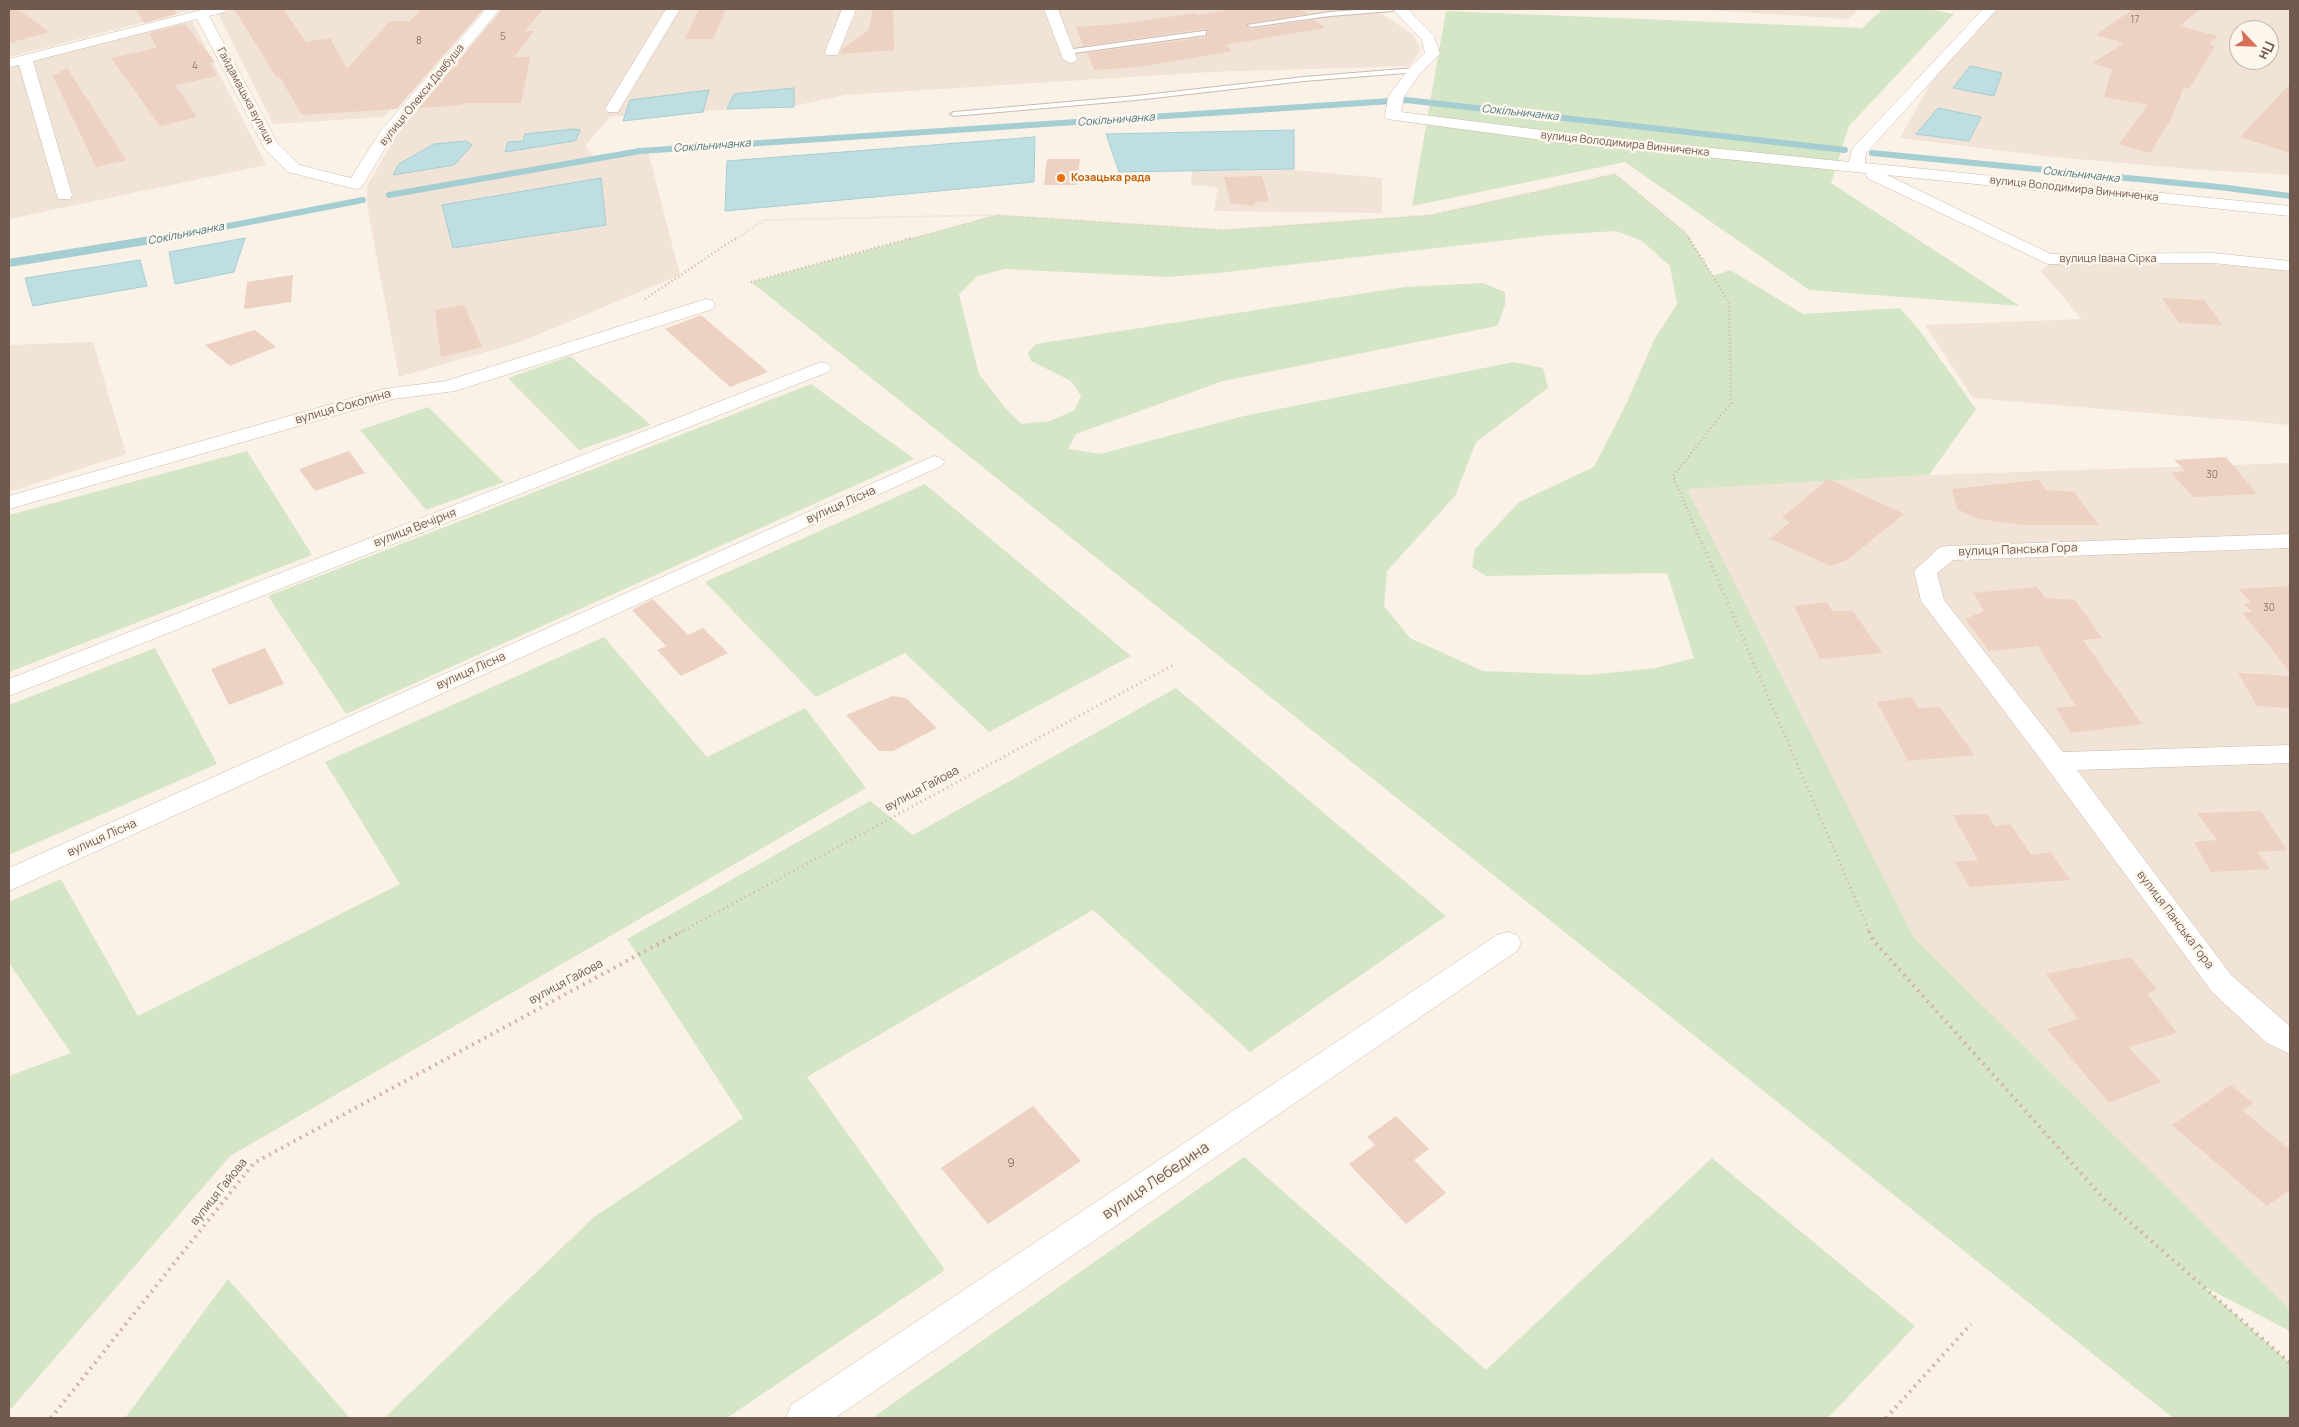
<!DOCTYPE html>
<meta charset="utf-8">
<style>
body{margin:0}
#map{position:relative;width:2299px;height:1427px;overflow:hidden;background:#faf2e7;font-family:Manrope,sans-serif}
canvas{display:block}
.frame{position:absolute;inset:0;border:10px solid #71594e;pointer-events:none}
.north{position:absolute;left:2229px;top:20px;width:50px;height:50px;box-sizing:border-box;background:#fdf6ed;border:1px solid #c5b7ad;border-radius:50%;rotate:114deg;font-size:14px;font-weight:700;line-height:20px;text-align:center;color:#71594e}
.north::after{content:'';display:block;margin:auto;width:18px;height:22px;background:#d76f59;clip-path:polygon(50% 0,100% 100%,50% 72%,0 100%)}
</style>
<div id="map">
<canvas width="2299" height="1427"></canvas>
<div class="frame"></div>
<div class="north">Пн</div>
</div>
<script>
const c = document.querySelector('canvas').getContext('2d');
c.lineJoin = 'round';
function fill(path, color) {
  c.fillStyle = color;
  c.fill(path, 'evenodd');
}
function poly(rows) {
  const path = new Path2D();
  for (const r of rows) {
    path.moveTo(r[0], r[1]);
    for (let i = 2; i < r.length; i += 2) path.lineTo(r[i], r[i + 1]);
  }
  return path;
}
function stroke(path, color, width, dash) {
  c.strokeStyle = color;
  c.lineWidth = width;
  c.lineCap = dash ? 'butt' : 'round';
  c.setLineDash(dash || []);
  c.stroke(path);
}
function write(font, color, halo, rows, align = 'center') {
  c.font = font + ' Manrope,sans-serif';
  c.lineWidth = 5;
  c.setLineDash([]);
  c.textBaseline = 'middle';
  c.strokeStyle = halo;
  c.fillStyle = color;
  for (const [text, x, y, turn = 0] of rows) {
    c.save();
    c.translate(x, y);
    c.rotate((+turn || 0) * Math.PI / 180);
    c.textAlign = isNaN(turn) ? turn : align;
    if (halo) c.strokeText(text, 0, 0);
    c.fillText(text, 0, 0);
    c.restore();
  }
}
const residential = poly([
 [9,9,195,9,9,57],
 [233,9,482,9,384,117,273,124,218,13],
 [502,9,668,9,607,110,619,109,679,9,843,9,826,55,836,55,858,9,1375,9,1412,34,1421,49,1410,66,1210,72,846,95,797,105,610,117,585,146,593,156,647,148,680,275,520,342,399,377,367,205,367,186,397,134],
 [1692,9,1859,9,1848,19],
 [1997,9,2290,9,2290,175,2204,170,2053,157,1900,138,1935,75],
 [2239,30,2269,30,2269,60,2239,60],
 [192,21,266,165,9,219,9,65,19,62,59,198,31,59],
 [1296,170,1382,178,1382,213,1214,211,1218,187,1191,185,1192,171],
 [2052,262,2201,263,2290,270,2290,425,1973,398,1925,325,2082,319,2041,271],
 [93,342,126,454,9,492,9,345],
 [2290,463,2290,1308,1888,936,1687,488,1929,475]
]);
const green = poly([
 [1883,9,1928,9,1954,14,1849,126,1831,183,2020,306,1809,290,1625,162,1412,206,1446,11,1862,28],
 [1615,174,1686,233,1713,276,1730,270,1803,314,1900,308,1920,331,1976,409,1929,475,1687,489,1914,938,2290,1309,2290,1331,2203,1286,2290,1363,2290,1418,2173,1418,751,282,997,215,1224,230,1431,215],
 [1616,231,1642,241,1670,266,1677,304,1654,340,1628,400,1594,467,1519,502,1475,549,1472,567,1486,576,1667,573,1694,658,1656,668,1589,675,1483,671,1410,638,1384,606,1387,571,1455,496,1476,442,1548,388,1543,368,1514,362,1244,416,1100,454,1068,449,1076,434,1223,381,1497,326,1505,305,1505,292,1483,283,1405,287,1036,344,1028,353,1031,361,1071,381,1081,396,1075,410,1050,421,1021,424,1006,409,979,374,959,294,978,276,1005,269,1167,277,1218,273,1551,235],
 [570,356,651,425,579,450,508,378],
 [811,384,914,459,346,714,268,596],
 [428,407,501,479,504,482,426,510,360,430],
 [247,451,312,555,9,672,9,515],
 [925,484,1131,656,989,732,905,653,816,697,705,582],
 [604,637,707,757,805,708,866,788,230,1156,9,1411,9,1076,71,1053,9,963,9,902,61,879,138,1016,400,884,325,762],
 [155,648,217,764,9,855,9,705],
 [1176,688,1446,916,1250,1052,1093,910,807,1077,945,1270,727,1418,384,1418,594,1217,743,1118,627,939,870,801,913,835],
 [1244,1157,1486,1370,1712,1158,1915,1326,1828,1418,872,1418],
 [228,1279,350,1418,125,1418]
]);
const water = poly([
 [1970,66,2002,73,1994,96,1953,88,1970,66],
 [794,88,794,107,727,109,734,94,794,88],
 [709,90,703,112,623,121,630,100,709,90],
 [1938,108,1981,117,1969,141,1916,134,1938,108],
 [574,129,580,130,576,140,574,141,505,152,508,142,523,141,525,134,574,129],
 [1294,130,1294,169,1119,172,1106,134,1294,130],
 [1035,137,1034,182,725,211,727,161,1035,137],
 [466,141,472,145,454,165,393,175,399,164,434,144,466,141],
 [601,178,606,225,453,248,442,205,601,178],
 [245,238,234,272,175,284,169,252,245,238],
 [140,260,147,286,33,306,25,278,140,260]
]);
const streamFar1 = poly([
 [1872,153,2219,187,2290,196],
 [389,195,640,151,1406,100,1845,150],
 [156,240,363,200]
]);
const stream = poly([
 [9,263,163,238]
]);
const building = poly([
 [9,9,17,9,49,32,9,43],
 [136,9,173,9,177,14,144,23],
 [234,9,283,9,306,42,330,38,347,69,390,21,410,21,422,9,484,9,397,109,302,115,280,77,277,78],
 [502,9,543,9,525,31,534,31,514,57,530,57,521,103,464,103,462,105,419,108],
 [699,9,726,9,713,39,685,39],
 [873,9,893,9,894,50,840,54,842,49,869,30],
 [1239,9,1300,9,1307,14,1245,24,1250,29,1314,20,1325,28,1225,45,1232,51,1139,67,1094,70,1087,53,1206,37,1208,31,1203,29,1083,46,1076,27,1130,23,1194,13,1197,15],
 [2133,9,2201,9,2179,26,2218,36,2208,44,2215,46,2189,89,2184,87,2172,117,2150,153,2119,144,2148,105,2104,97,2112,69,2093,63,2124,43,2096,35],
 [185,24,215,62,210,63,217,76,175,85,197,117,160,126,111,58,157,48,149,33],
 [67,68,126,160,96,167,53,76],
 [2290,84,2290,153,2240,137],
 [1047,159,1080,159,1077,185,1044,185],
 [1262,176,1269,202,1256,201,1254,206,1231,203,1224,177],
 [293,275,291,302,244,309,247,282],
 [2162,298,2204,300,2222,325,2179,323],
 [464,305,482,347,441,357,435,310],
 [701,315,768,372,730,387,665,329],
 [255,330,276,347,230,366,205,345],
 [349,451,365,473,315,491,299,469],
 [2226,457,2257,494,2193,497,2172,473,2186,471,2174,460],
 [1828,479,1904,514,1847,560,1831,566,1770,539,1790,522,1782,518],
 [2039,480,2046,490,2074,492,2099,525,2024,525,1978,519,1957,509,1952,489],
 [2290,586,2290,672,2243,613,2252,612,2244,604,2252,603,2238,589],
 [2037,587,2045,598,2075,600,2102,638,2083,640,2142,724,2071,733,2056,708,2076,706,2038,646,1989,651,1965,619,1984,611,1973,593],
 [653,599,688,635,703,628,728,653,681,676,657,650,666,646,632,610],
 [1827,602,1832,611,1853,611,1882,653,1820,659,1794,606],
 [265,648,284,684,229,705,211,669],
 [2238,673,2290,676,2290,708,2257,706],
 [893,696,906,698,937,728,893,751,879,751,846,715],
 [1912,697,1918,708,1940,707,1974,755,1908,761,1877,702],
 [2261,811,2287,850,2257,852,2270,869,2211,872,2194,842,2217,840,2197,813],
 [1987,814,1995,826,2010,824,2031,855,2051,852,2070,880,1970,887,1955,862,1978,860,1953,815],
 [2130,957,2157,989,2147,994,2177,1033,2128,1047,2161,1082,2109,1103,2047,1029,2078,1019,2046,974],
 [2231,1085,2253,1103,2242,1110,2290,1150,2290,1189,2267,1206,2172,1125],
 [1033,1106,1081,1161,988,1224,941,1168],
 [1396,1116,1429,1149,1414,1160,1446,1193,1406,1224,1349,1164,1375,1145,1367,1137]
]);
const pathFar3 = poly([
 [735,240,764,220,992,215],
 [907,240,997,215,1224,230,1431,215,1615,174,1686,233,1690,240]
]);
const pathFar2 = poly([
 [1689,238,1729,302,1731,403,1673,476,1702,544],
 [751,282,911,238],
 [645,299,736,238]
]);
const pathFar1 = poly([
 [1702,543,1870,933],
 [679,933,1175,664]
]);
const path = poly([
 [1869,931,1873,940,2105,1200,2290,1363],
 [51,1418,254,1163,682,931],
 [1886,1418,1971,1324]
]);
const service = poly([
 [1369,9,1395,9,1392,11,1330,16,1251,27,1247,25,1330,12,1369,9],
 [1203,31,1206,31,1206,35,1066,54,1062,52,1066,50,1203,31],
 [1415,68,1418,68,1418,72,1304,81,1136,100,954,116,950,114,954,112,1136,96,1304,77,1415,68]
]);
const minor = poly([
 [205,9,227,9,225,12,209,16,278,144,300,165,351,178,380,132,486,9,500,9,392,137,361,188,355,189,288,172,265,149,197,19,33,61,72,195,70,199,58,199,19,65,9,67,9,59,205,9],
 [666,9,680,9,618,112,608,112,605,109,666,9],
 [842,9,856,9,839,52,837,55,827,55,825,52,842,9],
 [1044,9,1058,9,1077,59,1075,62,1070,63,1063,59,1044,9],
 [1393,9,1408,9,1434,36,1440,54,1420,73,1404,97,1401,112,1564,133,1849,162,1852,149,1983,9,1997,9,1866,153,1865,163,2290,206,2290,216,1887,175,2051,254,2213,253,2290,261,2290,271,2213,263,2048,264,1867,178,1866,173,1564,143,1387,119,1385,116,1388,97,1410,67,1425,53,1422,40,1393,9],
 [706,299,713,301,715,305,713,309,455,391,393,399,9,509,9,496,384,389,446,381,706,299],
 [821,362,828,364,831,368,828,372,9,696,9,679,821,362],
 [934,456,941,458,945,462,941,466,9,891,9,868,934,456],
 [2290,534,2290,548,1953,560,1937,573,1944,600,2063,752,2290,745,2290,763,2077,770,2232,976,2290,1026,2290,1054,2267,1043,2212,992,2047,768,1925,606,1921,601,1914,571,1939,548,1947,546,2290,534],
 [1507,932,1517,935,1521,943,1517,951,835,1418,786,1418,791,1405,1497,935,1507,932]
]);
const markers = [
 [1061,178,5,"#e8710a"]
];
const numberNames = [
 ["17",2135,20],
 ["5",503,37],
 ["8",419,41],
 ["4",195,66],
 ["30",2212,475],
 ["30",2269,608]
];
const farStreetnames = [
 ["вулиця Олекси Довбуша",422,95,-51],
 ["Гайдамацька вулиця",245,96,62],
 ["вулиця Володимира Винниченка",1625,144,6],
 ["вулиця Володимира Винниченка",2074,189,6],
 ["вулиця Івана Сірка",2108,259]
];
const farWaternames = [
 ["Сокільничанка",1520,113,6],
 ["Сокільничанка",1116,120,-4],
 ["Сокільничанка",712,146,-4],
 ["Сокільничанка",2081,175,6],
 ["Сокільничанка",186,234,-11]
];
const farFoodnames = [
 ["Козацька рада",1071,178]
];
const streetNames = [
 ["вулиця Соколина",343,407,-16],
 ["вулиця Лісна",841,505,-24],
 ["вулиця Вечірня",415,528,-21],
 ["вулиця Панська Гора",2018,550,-2],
 ["вулиця Лісна",471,671,-24],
 ["вулиця Гайова",922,789,-28],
 ["вулиця Лісна",102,838,-24],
 ["вулиця Панська Гора",2175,920,53],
 ["вулиця Гайова",566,982,-28],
 ["вулиця Гайова",219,1192,-51]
];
const nearNumbernames = [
 ["9",1011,1164]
];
const nearStreetnames = [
 ["вулиця Лебедина",1156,1181,-34]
];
fill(residential, '#f1e3d6');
fill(green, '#d5e6c7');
fill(water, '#bedee2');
stroke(water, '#a5ced2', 1);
stroke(streamFar1, '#a5ced2', 6);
stroke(stream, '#a5ced2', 8);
fill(building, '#edd1c2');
stroke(service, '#cbbaae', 2);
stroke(minor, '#cbbaae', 1);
stroke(pathFar3, '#d1b4a5', 2, [0.5, 2.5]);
stroke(pathFar2, '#d1b4a5', 2.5, [1, 3]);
stroke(pathFar1, '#d1b4a5', 3, [1, 4]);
stroke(path, '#d1b4a5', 4, [2, 5]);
fill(service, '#fff');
fill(minor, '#fff');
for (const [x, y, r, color] of markers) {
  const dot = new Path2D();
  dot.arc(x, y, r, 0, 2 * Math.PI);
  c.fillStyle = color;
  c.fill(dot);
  stroke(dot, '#fdf6ed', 2);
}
write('10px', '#90776b', null, numberNames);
write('11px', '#71594e', '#fdf6ed', farStreetnames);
write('italic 11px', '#47757b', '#fdf6ed', farWaternames);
write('bold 11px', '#c56008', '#fdf6ed', farFoodnames, 'left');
write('12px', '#71594e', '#fdf6ed', streetNames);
write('12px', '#90776b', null, nearNumbernames);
write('15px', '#71594e', '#fdf6ed', nearStreetnames);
</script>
